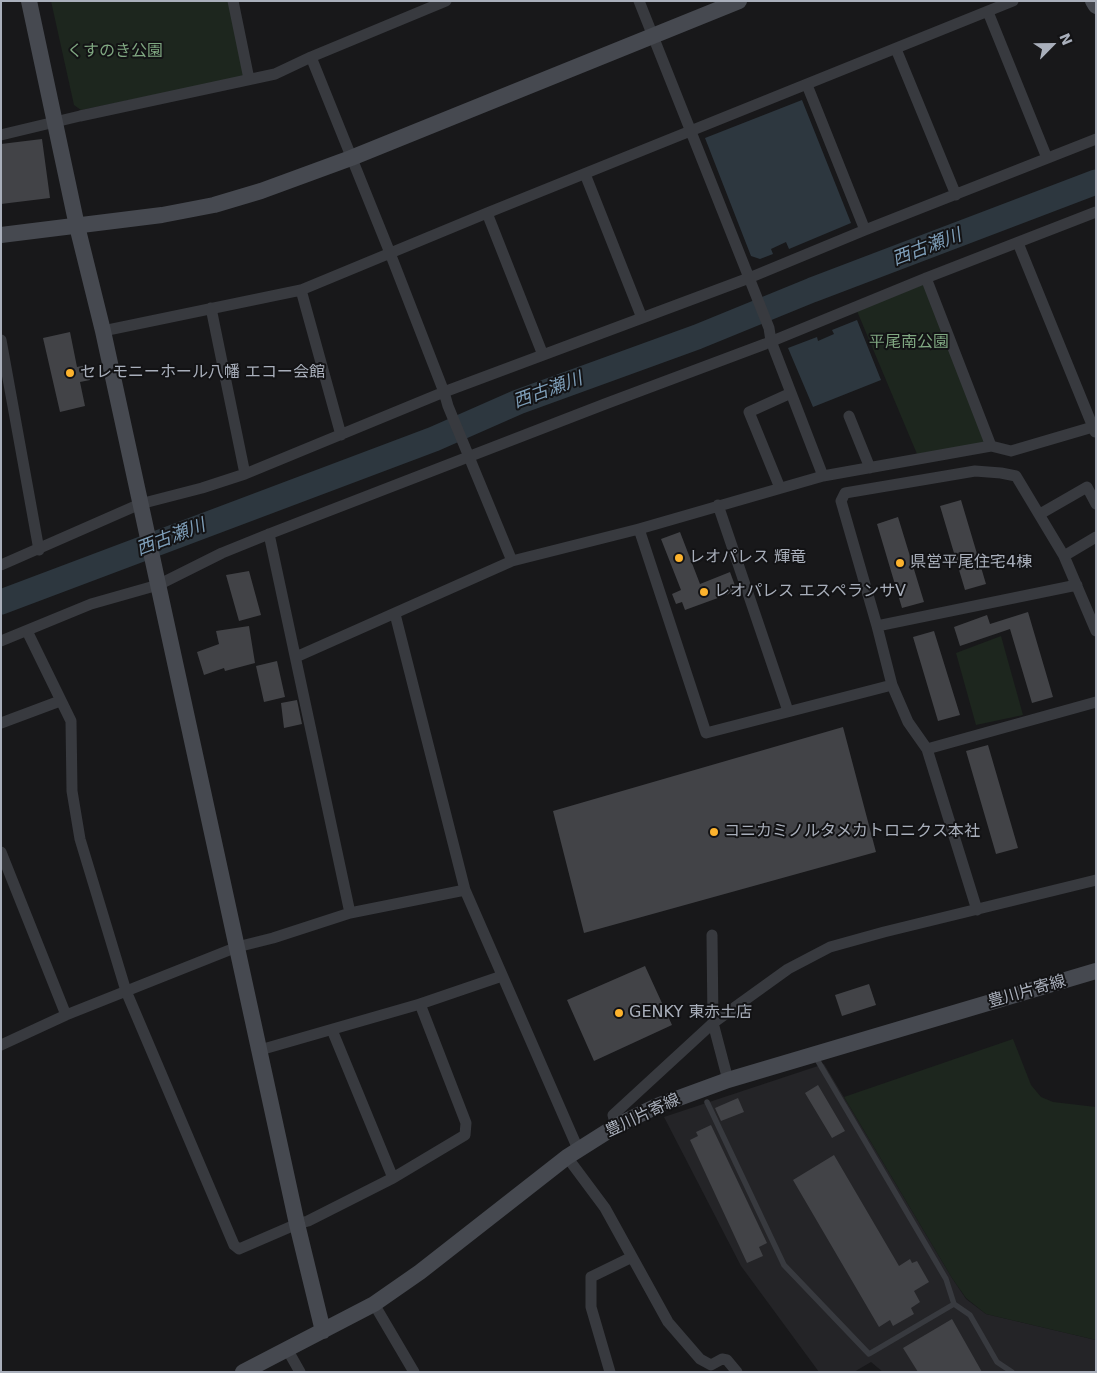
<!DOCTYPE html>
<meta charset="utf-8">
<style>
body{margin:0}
#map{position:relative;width:1097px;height:1373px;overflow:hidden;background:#18181a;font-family:"DejaVu Sans",sans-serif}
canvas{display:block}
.frame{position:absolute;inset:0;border:2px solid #a9afbb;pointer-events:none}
.north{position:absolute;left:1027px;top:20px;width:50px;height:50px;-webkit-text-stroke:4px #131315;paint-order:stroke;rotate:67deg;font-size:14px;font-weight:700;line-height:20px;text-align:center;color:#a9afbb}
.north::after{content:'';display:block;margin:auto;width:18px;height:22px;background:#a9afbb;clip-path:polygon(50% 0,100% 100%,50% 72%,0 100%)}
</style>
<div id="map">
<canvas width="1097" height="1373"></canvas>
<div class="frame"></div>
<div class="north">N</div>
</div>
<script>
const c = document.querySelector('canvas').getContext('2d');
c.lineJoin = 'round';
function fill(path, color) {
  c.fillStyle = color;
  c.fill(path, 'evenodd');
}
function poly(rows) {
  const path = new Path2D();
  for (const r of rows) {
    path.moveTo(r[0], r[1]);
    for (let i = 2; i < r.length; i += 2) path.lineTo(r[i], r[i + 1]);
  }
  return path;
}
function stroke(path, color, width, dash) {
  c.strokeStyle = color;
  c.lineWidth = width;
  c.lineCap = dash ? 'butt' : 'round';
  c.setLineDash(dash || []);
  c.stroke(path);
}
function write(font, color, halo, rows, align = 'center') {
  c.font = font + ' "DejaVu Sans","Noto Sans JP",sans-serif';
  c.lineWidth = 4;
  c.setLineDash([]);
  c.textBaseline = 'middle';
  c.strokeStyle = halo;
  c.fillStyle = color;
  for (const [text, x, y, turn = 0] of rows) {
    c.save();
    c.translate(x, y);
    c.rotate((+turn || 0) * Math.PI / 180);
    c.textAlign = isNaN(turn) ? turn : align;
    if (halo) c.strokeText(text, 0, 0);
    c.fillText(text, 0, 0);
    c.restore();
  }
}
const built = poly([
 [824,1064,952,1278,966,1299,986,1314,1096,1340,1096,1372,883,1372,871,1362,854,1372,819,1372,741,1266,664,1117]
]);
const green = poly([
 [51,1,232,1,247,72,242,77,81,110,74,105],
 [924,284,986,443,917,454,857,311],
 [1001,636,1023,715,976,725,956,653],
 [1013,1039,1031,1085,1041,1097,1053,1102,1096,1107,1096,1340,986,1314,966,1298,952,1278,844,1097]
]);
const water = poly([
 [802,100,851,223,789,249,786,242,771,249,773,254,760,259,751,256,705,138],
 [857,320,881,380,813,407,788,348,817,337,818,341,834,334,832,330]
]);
const river = poly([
 [1,602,434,439,518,402,697,337,812,290,1096,182]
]);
const building = poly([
 [42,139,50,198,1,204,1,144],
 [70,332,77,367,87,365,90,380,80,382,85,406,60,412,43,338],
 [961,500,986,584,965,590,940,506],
 [898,517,924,602,902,608,877,524],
 [680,532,700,584,730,572,737,591,685,610,682,602,676,604,672,594,681,590,661,539],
 [249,571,261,615,239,621,226,575],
 [1028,612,1053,697,1032,703,1010,629,960,646,954,627,987,615,990,624],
 [249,626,255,663,225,671,224,668,204,675,197,652,219,644,216,631],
 [934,631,960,715,938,721,913,637],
 [277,661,285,697,264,702,256,666],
 [297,700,302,724,284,728,281,703],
 [843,727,876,852,584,933,553,811],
 [988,745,1018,848,996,854,966,751],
 [645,966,672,1025,594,1061,567,1000],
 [869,984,876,1005,842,1016,835,995],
 [818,1085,845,1131,832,1138,805,1093],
 [738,1098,744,1112,721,1121,715,1108],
 [711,1125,767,1243,759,1247,763,1256,747,1263,690,1140,698,1136,696,1132],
 [834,1155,899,1266,910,1259,912,1263,917,1261,929,1282,914,1291,920,1302,911,1308,914,1314,893,1326,890,1320,879,1327,793,1180],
 [952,1319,982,1372,918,1372,903,1348]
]);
const lane = poly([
 [707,1102,784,1265,869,1354,954,1304,946,1279,815,1056],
 [954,1304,970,1315,997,1362,1012,1372]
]);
const street = poly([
 [233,1,249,79],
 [639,1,769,328,771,341,823,476],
 [988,12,1047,158],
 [896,49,956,195],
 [311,57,390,253,444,392,448,406,512,561],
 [807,85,865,230],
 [1,135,80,116,275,74,311,57,446,1],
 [585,174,642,318],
 [487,213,543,355],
 [1018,243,1095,432],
 [926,278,991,446],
 [301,290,341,435],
 [211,308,245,474],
 [103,331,301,290,487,213,1013,1],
 [1,340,39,550],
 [849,416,870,468],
 [780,488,749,412,791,393],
 [718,505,788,711],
 [1040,514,1087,487,1096,504],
 [639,529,706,733,892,685],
 [269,534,350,913],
 [1064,556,1096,537],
 [1,565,140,504,202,488,245,474,444,392,749,278,865,230,1096,139],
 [395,614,465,890,578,1149],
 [877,626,1077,585],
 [27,631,71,721,72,791,80,839,126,991,234,1245,239,1249,297,1224,308,1221,393,1178,465,1135,466,1123,420,1004],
 [1,641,91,604,158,585,222,553,269,534,605,404,765,344,926,278,1096,212],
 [296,657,512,561,639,529,823,476,991,446,1011,451,1096,426],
 [1,723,60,701],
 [927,749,1096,702],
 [1,852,66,1015],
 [977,910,927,749,908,722,892,685,877,626,841,501,845,493,975,471,1001,473,1016,476,1064,556,1096,631],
 [712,935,713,1023,728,1080],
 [332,1030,393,1178],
 [1,1045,66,1015,237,947,273,938,350,913,465,890],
 [260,1050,420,1004,502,976],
 [616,1126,613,1115,713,1023,788,969,830,947,884,932,1096,880],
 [567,1157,605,1208,668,1322,700,1359,711,1365,722,1359,727,1360,737,1372],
 [374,1304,414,1372],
 [287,1349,300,1372],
 [610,1372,591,1307,591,1277,632,1257]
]);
const secondary = poly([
 [29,1,77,226,103,331,297,1224,323,1331],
 [1093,1,1096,6],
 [1,235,162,215,214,205,261,191,351,158,739,1],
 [243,1372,374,1304,420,1272,567,1157,616,1126,657,1106,728,1080,1096,971]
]);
const markers = [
 [70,373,5,"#fdb32d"],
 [679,558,5,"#fdb32d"],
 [900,563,5,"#fdb32d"],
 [704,592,5,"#fdb32d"],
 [714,832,5,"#fdb32d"],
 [619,1013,5,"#fdb32d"]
];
const parkNames = [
 ["くすのき公園",115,52],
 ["平尾南公園",909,343]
];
const poiNames = [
 ["セレモニーホール八幡 エコー会館",80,373],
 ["レオパレス 輝竜",689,558],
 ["県営平尾住宅4棟",910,563],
 ["レオパレス エスペランサⅤ",714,592],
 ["コニカミノルタメカトロニクス本社",724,832],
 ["GENKY 東赤土店",629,1013]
];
const streetNames = [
 ["豊川片寄線",1027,992,-16],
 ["豊川片寄線",643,1116,-25]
];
const waterNames = [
 ["西古瀬川",927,248,-21],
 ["西古瀬川",548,391,-20],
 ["西古瀬川",171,538,-21]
];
fill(built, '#242427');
fill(green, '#1d261e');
fill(water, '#2d373f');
stroke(river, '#2d373f', 25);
fill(building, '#424347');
stroke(lane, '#383a3f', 5.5);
stroke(street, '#383a3f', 11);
stroke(secondary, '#464950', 16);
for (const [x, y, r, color] of markers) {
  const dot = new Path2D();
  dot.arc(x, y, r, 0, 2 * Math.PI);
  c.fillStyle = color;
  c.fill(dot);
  stroke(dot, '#131315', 2);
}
write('16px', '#7fa781', '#131315', parkNames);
write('16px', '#a9afbb', '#131315', poiNames, 'left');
write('16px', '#a9afbb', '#131315', streetNames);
write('italic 18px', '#7e9eb8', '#131315', waterNames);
</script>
